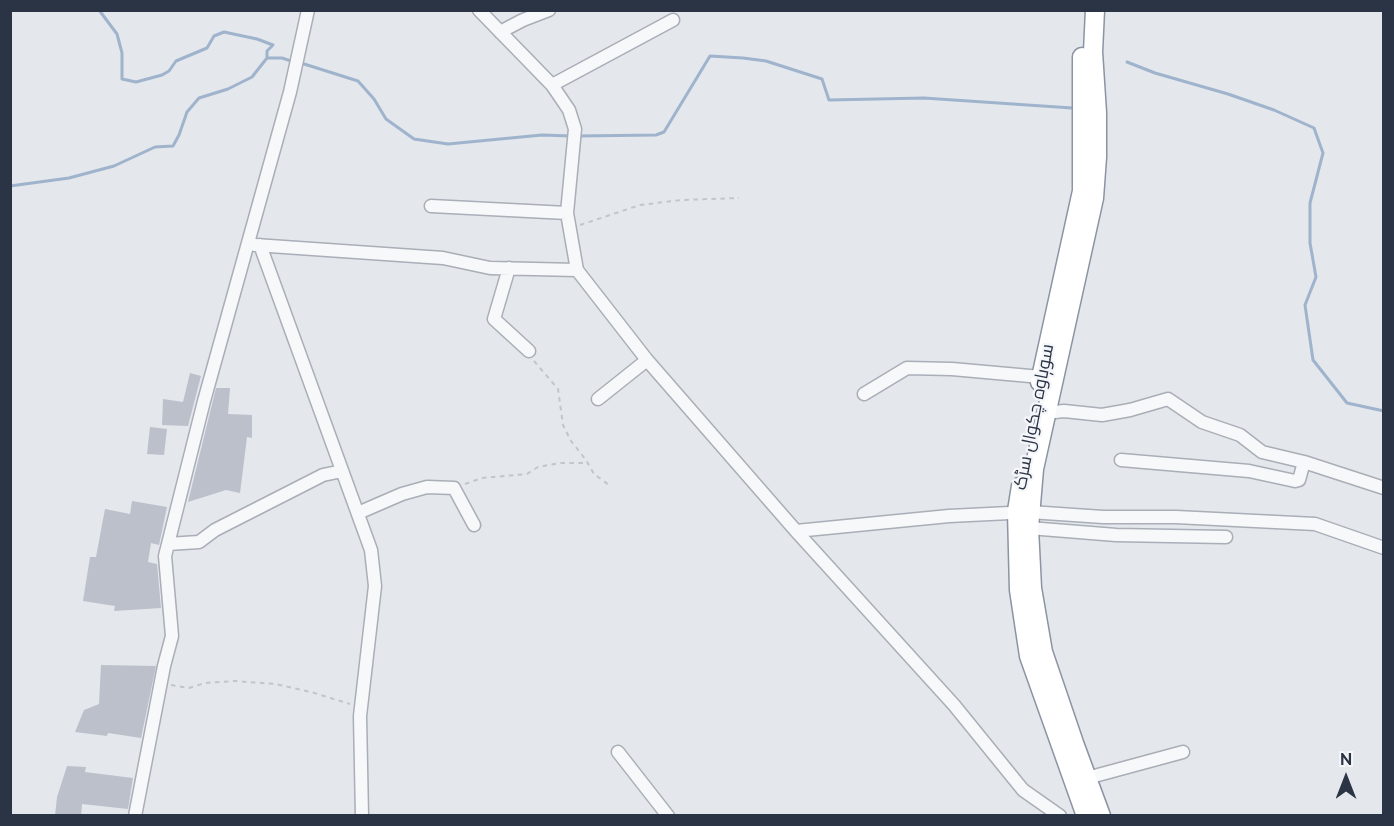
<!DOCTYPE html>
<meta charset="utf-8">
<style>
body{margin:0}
#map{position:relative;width:1394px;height:826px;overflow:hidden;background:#e4e7ec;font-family:Raleway,sans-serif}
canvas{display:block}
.frame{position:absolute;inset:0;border:12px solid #2b3445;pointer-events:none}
.north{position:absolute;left:1316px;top:748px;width:60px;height:60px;-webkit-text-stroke:4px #f4f6f9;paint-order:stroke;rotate:0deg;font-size:16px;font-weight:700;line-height:24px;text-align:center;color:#2b3445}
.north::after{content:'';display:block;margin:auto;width:21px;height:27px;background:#2b3445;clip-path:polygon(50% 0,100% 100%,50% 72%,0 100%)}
</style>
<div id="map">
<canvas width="1394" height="826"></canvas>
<div class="frame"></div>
<div class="north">N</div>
</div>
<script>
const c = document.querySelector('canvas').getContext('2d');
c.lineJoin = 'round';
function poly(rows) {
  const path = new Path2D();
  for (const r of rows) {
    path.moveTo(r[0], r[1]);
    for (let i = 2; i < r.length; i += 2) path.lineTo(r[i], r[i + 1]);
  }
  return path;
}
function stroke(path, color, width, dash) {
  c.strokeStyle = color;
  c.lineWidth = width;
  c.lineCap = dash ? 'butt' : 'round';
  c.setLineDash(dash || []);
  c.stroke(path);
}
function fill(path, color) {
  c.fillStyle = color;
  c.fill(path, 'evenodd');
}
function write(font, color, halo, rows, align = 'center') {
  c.font = font + ' Raleway,Cairo,sans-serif';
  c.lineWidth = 4.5;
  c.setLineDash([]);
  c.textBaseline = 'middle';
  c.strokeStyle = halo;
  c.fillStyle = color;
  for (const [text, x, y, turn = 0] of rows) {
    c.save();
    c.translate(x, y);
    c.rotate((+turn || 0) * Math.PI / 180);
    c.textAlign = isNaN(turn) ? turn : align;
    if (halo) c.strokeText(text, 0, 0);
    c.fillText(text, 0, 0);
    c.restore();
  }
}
const stream = poly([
 [99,10,117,34,122,53,122,79,136,82,162,75,169,71,176,61,207,48,214,36,224,32,257,39,273,45,267,51,267,58,282,58,294,62],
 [1127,62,1155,73,1228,94,1274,110,1314,128,1323,153,1310,203,1310,243,1316,277,1305,305,1313,360,1347,403,1384,411],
 [301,63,358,81,374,99,386,119,414,139,448,144,542,135,571,136],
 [578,136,656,135,664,132,710,56,743,58,766,61,822,79,829,100,924,98,1072,108],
 [10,186,69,178,114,166,155,147,173,146,179,135,187,112,199,98,228,89,252,77,267,58]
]);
const building = poly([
 [190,373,201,376,188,426,162,425,163,399,183,402],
 [216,388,230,388,228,414,252,415,252,438,247,437,240,493,226,490,188,502],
 [150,427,167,429,164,455,147,454],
 [132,501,167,507,159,545,151,543,148,562,157,564,161,608,114,611,115,606,83,601,90,557,96,557,105,509,130,514],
 [101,665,156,666,141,738,108,733,107,736,75,732,84,710,99,704],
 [67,766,86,767,85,772,133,778,128,809,82,804,81,816,55,816,57,797]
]);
const path = poly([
 [580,225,640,205,681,200,739,198],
 [534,361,558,389,563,425,571,441,586,460,594,474,609,485],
 [465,484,482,478,527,474,538,467,560,463,588,463],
 [171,685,189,688,205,683,234,681,276,684,311,692,350,704]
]);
const minor = poly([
 [479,10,552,85,569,110,575,129,567,213,577,270,647,360,796,531,954,705,1023,790,1060,816],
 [500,32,523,20,549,10],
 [552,85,673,20],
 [431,206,567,213],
 [255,245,443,258,490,268,577,270],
 [260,245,371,550,375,586,360,716,362,816],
 [509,268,494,319,529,351],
 [864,394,907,368,952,369,1041,377],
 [598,399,647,360],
 [1046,413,1064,411,1102,415,1130,410,1168,399,1202,422,1240,435,1262,452,1304,462,1384,488],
 [1121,460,1249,471,1295,481,1299,480,1304,462],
 [358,513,402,494,427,487,454,488,474,525],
 [1029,528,1116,535,1226,537],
 [796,531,949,516,1030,512,1103,517,1176,517,1315,524,1384,548],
 [168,544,199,542,215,530,323,475,342,471],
 [618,752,668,816],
 [1087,778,1183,752],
 [135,816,164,666,172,636,165,556,204,401,290,92,308,10]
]);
const highway = poly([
 [1095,10,1093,52,1097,113,1097,157,1094,198,1034,469,1029,528,1032,588,1043,652,1074,743,1101,816],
 [1040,382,1082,191,1082,57],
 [1021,486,1017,511,1019,590,1029,656,1086,816]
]);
const streetNames = [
 ["سوہاوہ چکوال سڑک",1034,417,-79]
];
stroke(stream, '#9fb4cc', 3);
fill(building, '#bbc0ca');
stroke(minor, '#a9aeb7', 15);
stroke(highway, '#8b94a3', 21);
stroke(path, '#c2c5cb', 2, [4.5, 4.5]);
stroke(minor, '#f7f8fa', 12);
stroke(highway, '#fff', 18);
write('18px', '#2b3445', '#f4f6f9', streetNames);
</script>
